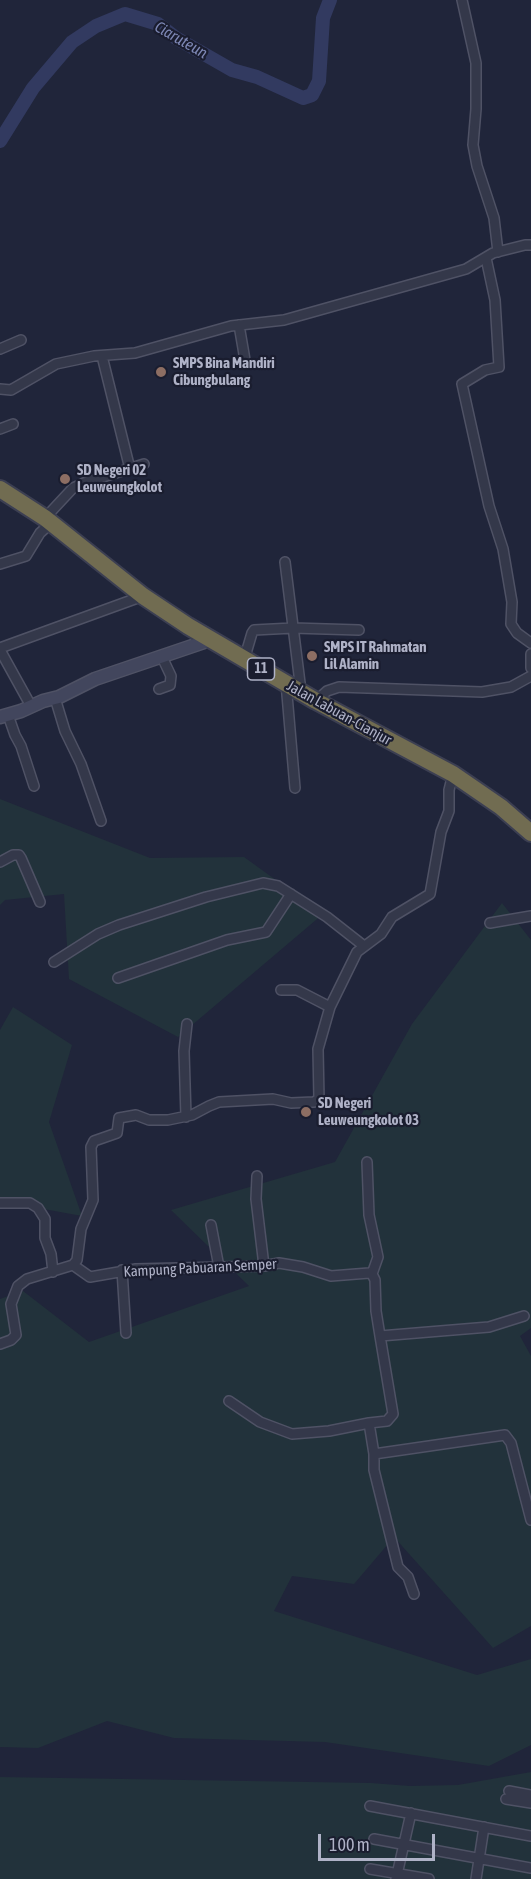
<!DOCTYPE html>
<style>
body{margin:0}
#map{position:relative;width:531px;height:1879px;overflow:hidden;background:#20253a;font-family:"Asap Condensed",sans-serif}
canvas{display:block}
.scale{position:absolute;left:318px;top:1834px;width:117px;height:27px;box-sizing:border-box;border:3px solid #afb2c7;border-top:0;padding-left:8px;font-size:18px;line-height:21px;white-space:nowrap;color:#afb2c7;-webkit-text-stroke:4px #1a1d2f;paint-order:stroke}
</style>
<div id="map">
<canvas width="531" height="1879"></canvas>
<div class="scale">100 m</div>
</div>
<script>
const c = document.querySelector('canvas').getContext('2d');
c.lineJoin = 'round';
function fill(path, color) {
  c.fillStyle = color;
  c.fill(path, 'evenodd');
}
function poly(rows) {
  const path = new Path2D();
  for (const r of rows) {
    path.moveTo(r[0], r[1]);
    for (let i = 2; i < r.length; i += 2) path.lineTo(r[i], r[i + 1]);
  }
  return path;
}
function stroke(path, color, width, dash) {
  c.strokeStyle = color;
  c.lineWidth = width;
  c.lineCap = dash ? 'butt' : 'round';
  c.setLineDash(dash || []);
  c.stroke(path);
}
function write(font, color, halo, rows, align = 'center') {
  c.font = font + ' "Asap Condensed",sans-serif';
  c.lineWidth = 4.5;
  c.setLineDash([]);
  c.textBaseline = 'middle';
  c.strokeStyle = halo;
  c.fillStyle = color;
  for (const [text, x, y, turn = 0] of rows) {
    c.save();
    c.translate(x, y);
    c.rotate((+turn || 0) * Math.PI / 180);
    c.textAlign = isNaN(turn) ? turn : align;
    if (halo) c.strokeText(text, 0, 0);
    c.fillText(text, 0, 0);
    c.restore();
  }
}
const green = poly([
 [0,799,150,858,244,857,323,914,178,1037,69,979,64,894,5,900,0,905],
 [502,903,531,940,531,1328,520,1336,531,1356,531,1626,493,1648,394,1537,354,1584,292,1576,274,1611,477,1675,531,1659,531,1745,489,1766,325,1742,174,1738,107,1721,38,1748,0,1747,0,1299,23,1291,89,1342,249,1286,171,1210,335,1162,412,1024],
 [13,1007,72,1045,49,1122,82,1216,0,1201,0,1030],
 [531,1772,531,1879,0,1879,0,1777,371,1783,410,1786,458,1785]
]);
const river = poly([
 [0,141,33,88,72,42,96,26,125,14,158,24,176,38,232,70,257,77,303,98,312,95,319,81,323,18,330,0]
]);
const street = poly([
 [462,0,476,63,476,109,473,145,477,166,494,218,498,252],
 [486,258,495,300,499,367,485,370,462,384,489,506,503,549,512,602,511,624,517,633,531,643],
 [239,325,245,360],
 [0,349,21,340],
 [102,356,130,469],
 [0,389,11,390,56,364,94,356,135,353,231,326,284,320,466,269,493,253,525,245,531,245],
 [0,429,13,424],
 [45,518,73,488,84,483,144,464],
 [285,562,301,691],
 [0,564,26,556,40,533,51,523],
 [0,648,143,596],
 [0,650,31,706],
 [531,654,531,668],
 [244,660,252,633,254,630,293,628,359,630],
 [286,683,295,788],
 [159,689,170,685,171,676,162,657],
 [55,698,65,731,81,764,101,821],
 [316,701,327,691,339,687,482,692,511,687,531,676],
 [8,715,15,735,21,746,34,786],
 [0,862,13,855,19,855,21,858,40,902],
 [490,923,531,916],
 [54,962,98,934,119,925,206,897,263,883,278,886,327,917,364,946],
 [118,978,227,940,266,932,291,894],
 [281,990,297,990,330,1007],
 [186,1117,184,1051,187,1024],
 [367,1162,369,1215,378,1257,372,1274],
 [257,1176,256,1199,264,1266],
 [0,1203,30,1203,38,1208,45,1219,45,1238,51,1254,53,1272],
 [211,1225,219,1267],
 [73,1265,90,1277,136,1269,264,1266,279,1263,303,1267,331,1276,369,1273,372,1274,375,1280,376,1311,380,1336,489,1327,524,1316],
 [122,1270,126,1333],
 [380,1336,393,1414,387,1421,369,1423,374,1454,374,1470,398,1567,408,1577,414,1594],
 [0,1344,11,1340,16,1335,11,1304,18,1286,27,1279,73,1265,77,1260,81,1229,93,1200,91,1147,94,1141,117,1133,119,1118,136,1115,149,1120,168,1120,192,1115,209,1106,219,1102,273,1099,291,1103,314,1102,319,1099,318,1049,330,1007,357,952,381,934,392,917,430,894,441,832,449,811,449,790,453,774],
 [229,1401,260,1422,292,1434,329,1431,369,1423],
 [374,1454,505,1435,511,1443,531,1520],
 [509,1791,531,1795],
 [506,1799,531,1803],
 [370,1806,531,1836],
 [374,1839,531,1868],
 [370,1869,429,1879],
 [396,1879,411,1813],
 [476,1879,484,1827]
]);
const secondary = poly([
 [0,717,21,711,43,701,59,697,95,679,210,640]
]);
const highway = poly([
 [0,489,45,518,143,596,188,626,316,701,453,774,501,807,531,833]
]);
const markers = [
 [161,372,6,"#8d6e63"],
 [65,479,6,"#8d6e63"],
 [312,656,6,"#8d6e63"],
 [306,1112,6,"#8d6e63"]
];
const shields = [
 [261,669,27]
];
const shieldNames = [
 ["11",261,669]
];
const poiNames = [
 ["SMPS Bina Mandiri",173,363],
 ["Cibungbulang",173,380],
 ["SD Negeri 02",77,470],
 ["Leuweungkolot",77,487],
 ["SMPS IT Rahmatan",324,647],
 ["Lil Alamin",324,664],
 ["SD Negeri",318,1103],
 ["Leuweungkolot 03",318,1120]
];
const streetNames = [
 ["Jalan Labuan-Cianjur",339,713,29],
 ["Kampung Pabuaran Semper",200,1268,-3]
];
const waterNames = [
 ["Ciaruteun",181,40,30]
];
fill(green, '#22323b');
stroke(river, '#323a60', 14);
stroke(street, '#4f5265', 12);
stroke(secondary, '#4f5265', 15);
stroke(highway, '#3c3f52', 20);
stroke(street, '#34384a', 9);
stroke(secondary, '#42465d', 12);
stroke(highway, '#716c51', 16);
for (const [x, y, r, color] of markers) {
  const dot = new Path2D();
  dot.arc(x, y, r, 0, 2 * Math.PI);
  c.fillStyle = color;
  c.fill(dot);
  stroke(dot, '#1a1d2f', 2);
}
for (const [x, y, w] of shields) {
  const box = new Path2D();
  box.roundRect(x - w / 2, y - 11, w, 22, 4.5);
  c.fillStyle = '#1a1d2f';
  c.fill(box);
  stroke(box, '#afb2c7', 1.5);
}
write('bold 14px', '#afb2c7', null, shieldNames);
write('bold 15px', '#afb2c7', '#1a1d2f', poiNames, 'left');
write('15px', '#afb2c7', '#1a1d2f', streetNames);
write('italic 16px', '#7d87b4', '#1a1d2f', waterNames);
</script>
